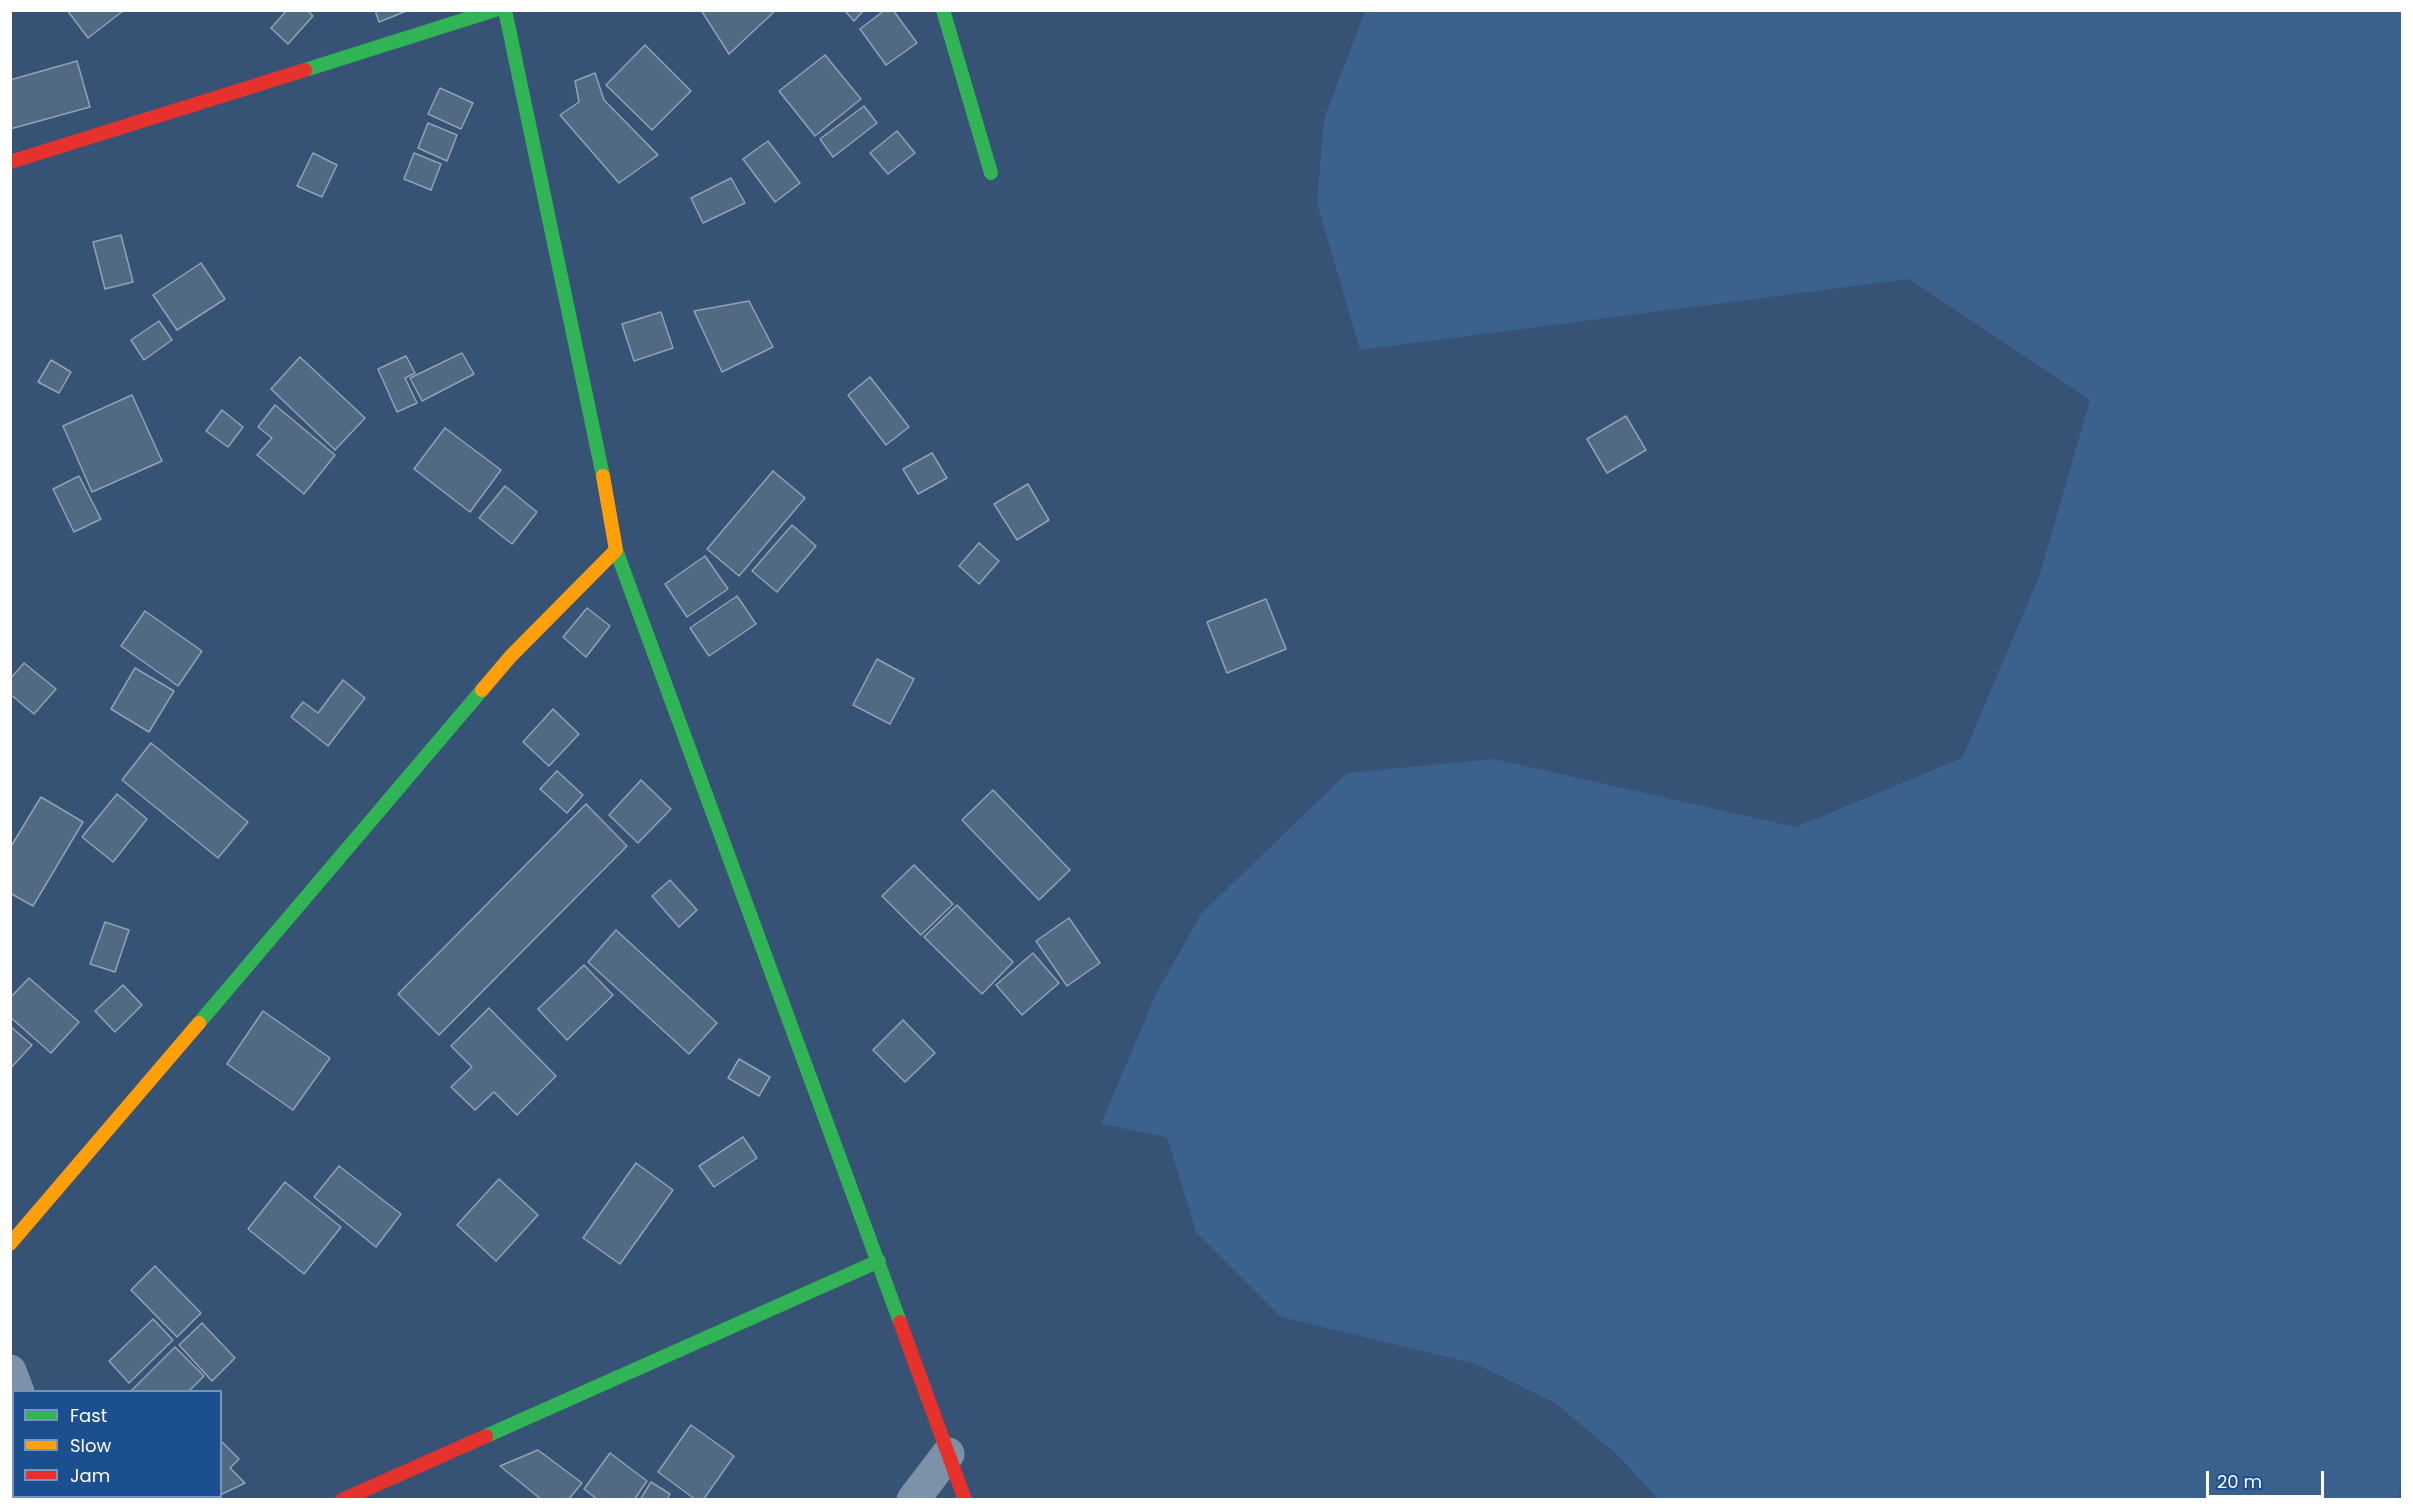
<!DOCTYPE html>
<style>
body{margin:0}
#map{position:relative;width:2413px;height:1510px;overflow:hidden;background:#365274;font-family:Poppins,sans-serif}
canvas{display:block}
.frame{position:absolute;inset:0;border:12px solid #fff;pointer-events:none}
.legend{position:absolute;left:12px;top:1390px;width:210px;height:108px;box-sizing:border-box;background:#1b4f8f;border:2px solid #7695bc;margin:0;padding:8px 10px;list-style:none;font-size:18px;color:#fff}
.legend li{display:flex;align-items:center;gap:12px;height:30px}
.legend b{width:30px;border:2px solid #7695bc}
.scale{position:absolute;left:2206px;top:1471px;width:118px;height:27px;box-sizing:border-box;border:3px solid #fff;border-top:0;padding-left:8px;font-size:18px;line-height:21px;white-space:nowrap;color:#fff;-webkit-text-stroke:4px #1b4f8f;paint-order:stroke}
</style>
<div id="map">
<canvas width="2413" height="1510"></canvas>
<div class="frame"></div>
<ul class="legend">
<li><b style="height:8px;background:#30b455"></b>Fast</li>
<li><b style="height:8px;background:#ff9f0a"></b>Slow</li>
<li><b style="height:8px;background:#e5322d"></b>Jam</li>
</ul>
<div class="scale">20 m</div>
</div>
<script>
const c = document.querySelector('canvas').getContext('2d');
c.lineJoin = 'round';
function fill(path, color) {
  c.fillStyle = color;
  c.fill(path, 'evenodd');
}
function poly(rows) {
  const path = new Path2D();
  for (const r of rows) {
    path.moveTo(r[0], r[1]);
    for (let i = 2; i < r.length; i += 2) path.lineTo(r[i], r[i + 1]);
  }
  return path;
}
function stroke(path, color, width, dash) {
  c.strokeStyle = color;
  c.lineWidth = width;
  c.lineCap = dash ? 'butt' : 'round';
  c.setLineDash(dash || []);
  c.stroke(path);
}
const water = poly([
 [1365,11,2402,11,2402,1479,2398,1499,1659,1499,1613,1451,1555,1403,1476,1364,1281,1317,1196,1232,1167,1137,1101,1124,1156,994,1201,914,1347,773,1494,759,1796,827,1962,758,2039,577,2090,400,1909,279,1360,350,1317,203,1324,119]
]);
const building = poly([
 [67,10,124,10,88,38,67,10],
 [287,10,307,10,313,16,288,44,271,28,287,10],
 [375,10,409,10,379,22,375,10],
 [701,10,776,10,729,54,701,10],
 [844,10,864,10,854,21,844,10],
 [885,10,893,10,917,43,886,65,860,29,885,10],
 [645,45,691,91,652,130,606,85,645,45],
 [825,55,861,99,815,136,779,91,825,55],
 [77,61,90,107,10,129,10,80,77,61],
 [595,73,604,100,658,155,619,183,560,115,579,102,575,81,595,73],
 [440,88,473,103,461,129,428,114,440,88],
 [864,106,877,123,833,157,820,139,864,106],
 [428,123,457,135,447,161,418,148,428,123],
 [897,131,915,153,888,174,870,153,897,131],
 [768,141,800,183,775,202,743,159,768,141],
 [313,153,337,165,322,197,297,186,313,153],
 [414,153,441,164,431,190,404,179,414,153],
 [731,178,745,203,703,223,691,198,731,178],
 [121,235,133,282,105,289,93,242,121,235],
 [201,263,225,299,177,330,153,295,201,263],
 [749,301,773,347,722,372,694,311,749,301],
 [661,312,673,348,634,361,622,324,661,312],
 [159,321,172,340,144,360,131,340,159,321],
 [462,353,474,374,422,401,410,378,462,353],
 [406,356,415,373,405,378,417,403,397,412,378,369,406,356],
 [300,357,365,418,335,450,271,389,300,357],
 [51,360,71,372,59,393,38,382,51,360],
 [870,377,909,427,886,445,848,395,870,377],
 [132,395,162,461,92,492,63,426,132,395],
 [275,405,335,455,304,494,257,455,272,438,258,427,275,405],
 [222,410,243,427,228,447,206,431,222,410],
 [1626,416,1646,450,1607,473,1587,439,1626,416],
 [445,428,501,470,470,512,414,469,445,428],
 [932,453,947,478,918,494,903,469,932,453],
 [773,471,805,498,739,576,707,549,773,471],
 [79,476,101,519,74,532,53,489,79,476],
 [1028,484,1049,520,1017,540,994,504,1028,484],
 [505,486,537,512,512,544,479,518,505,486],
 [792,525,816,546,777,592,752,571,792,525],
 [979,543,999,561,979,584,959,566,979,543],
 [705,556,728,589,687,617,665,584,705,556],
 [737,596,756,624,709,656,690,628,737,596],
 [1266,599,1286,649,1227,673,1207,622,1266,599],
 [587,608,610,626,586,657,563,637,587,608],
 [145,611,202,651,178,686,121,646,145,611],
 [877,659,914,679,890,724,853,705,877,659],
 [24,663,56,689,34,714,10,694,10,679,24,663],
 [135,668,174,691,149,732,111,709,135,668],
 [343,680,365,698,328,746,291,717,303,702,318,713,343,680],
 [553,709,579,734,549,766,523,742,553,709],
 [151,743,248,822,218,858,122,780,151,743],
 [557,771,583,795,567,813,540,789,557,771],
 [641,780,671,809,638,843,609,815,641,780],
 [993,790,1070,870,1039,900,962,820,993,790],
 [117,794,147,819,113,862,82,837,117,794],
 [41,797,83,822,33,906,10,893,10,848,41,797],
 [586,804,627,846,439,1035,398,994,586,804],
 [914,865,953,904,921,935,882,896,914,865],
 [670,880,697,910,679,927,652,896,670,880],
 [957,905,1013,962,982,994,924,937,957,905],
 [1069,918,1100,963,1067,986,1036,941,1069,918],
 [105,922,129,930,115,972,90,964,105,922],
 [616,930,717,1023,689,1054,588,962,616,930],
 [1033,953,1059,983,1022,1015,996,985,1033,953],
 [584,965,613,995,567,1040,538,1009,584,965],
 [29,978,79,1022,51,1053,10,1017,10,998,29,978],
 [123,985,142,1005,115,1032,95,1011,123,985],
 [489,1008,556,1076,517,1115,494,1092,475,1110,451,1087,472,1067,451,1046,489,1008],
 [263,1011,330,1058,293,1110,227,1064,263,1011],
 [903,1020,935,1053,905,1082,873,1050,903,1020],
 [10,1026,32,1045,10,1069,10,1026],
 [739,1059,770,1077,759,1096,728,1078,739,1059],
 [743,1137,757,1158,714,1187,699,1166,743,1137],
 [636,1163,673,1190,620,1264,583,1238,636,1163],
 [339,1166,401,1214,376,1247,314,1197,339,1166],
 [499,1179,538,1215,496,1261,457,1225,499,1179],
 [285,1182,341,1227,304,1274,248,1229,285,1182],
 [155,1266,201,1313,177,1337,131,1290,155,1266],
 [153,1319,173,1340,129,1383,109,1361,153,1319],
 [202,1323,235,1358,212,1381,179,1345,202,1323],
 [175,1347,204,1376,188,1392,130,1392,175,1347],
 [691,1425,734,1456,703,1500,696,1500,658,1472,691,1425],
 [220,1440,239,1459,230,1468,245,1483,220,1495,220,1440],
 [538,1450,582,1483,568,1500,542,1500,500,1466,538,1450],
 [610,1453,647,1481,634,1500,598,1500,584,1489,610,1453],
 [651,1482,670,1494,667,1500,640,1500,651,1482],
 [91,1496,125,1496,123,1500,87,1500,91,1496],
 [169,1496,216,1496,210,1500,170,1500,169,1496]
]);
const street = poly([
 [10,1371,18,1392],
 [55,1496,56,1500],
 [913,1500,948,1454]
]);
const fast = poly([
 [505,10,603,476],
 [943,10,991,173],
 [305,70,495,10],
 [616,550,900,1322],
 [199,1023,482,690],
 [486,1436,879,1261]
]);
const slow = poly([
 [482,690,511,656,616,550,603,476],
 [10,1244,199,1023]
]);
const jam = poly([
 [10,162,305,70],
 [900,1322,965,1500],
 [342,1500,486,1436]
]);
fill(water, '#3b618d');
fill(building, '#526984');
stroke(building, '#92a2b6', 1.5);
stroke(street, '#7d92a8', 33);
stroke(fast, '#30b455', 14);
stroke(slow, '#ff9f0a', 14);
stroke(jam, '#e5322d', 14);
</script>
